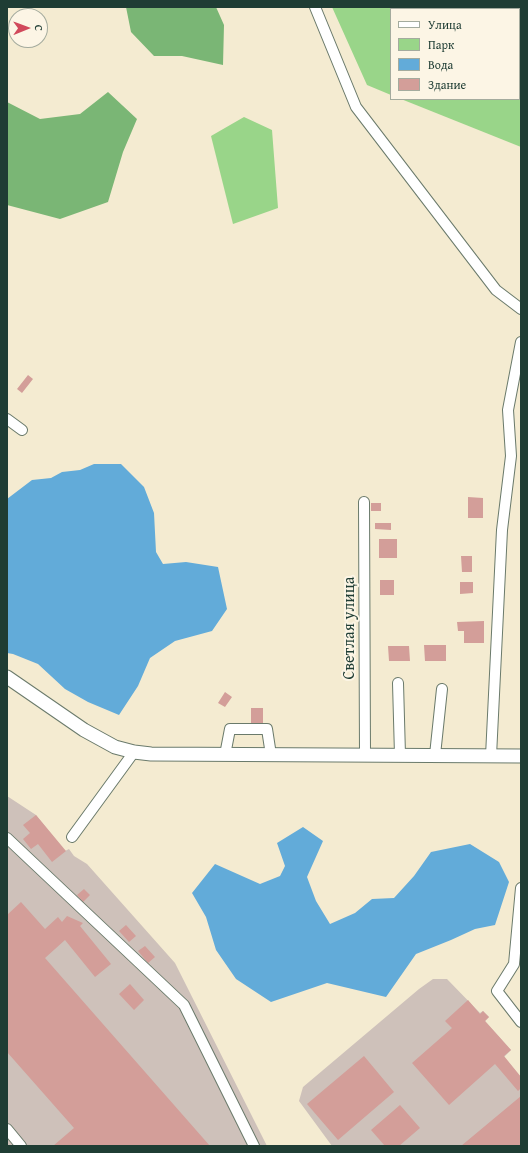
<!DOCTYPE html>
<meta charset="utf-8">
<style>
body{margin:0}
#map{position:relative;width:528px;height:1153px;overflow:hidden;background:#f4ebd1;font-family:"Gentium Book Plus",serif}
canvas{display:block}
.frame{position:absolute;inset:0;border:8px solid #1f3d34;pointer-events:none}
.legend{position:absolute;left:390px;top:8px;width:130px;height:92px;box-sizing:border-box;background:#fcf5e5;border:1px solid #a4ab9e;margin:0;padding:5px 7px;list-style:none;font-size:12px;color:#1f3d34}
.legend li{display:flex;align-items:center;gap:8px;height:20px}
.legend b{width:20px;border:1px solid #a4ab9e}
.north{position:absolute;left:8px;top:8px;width:40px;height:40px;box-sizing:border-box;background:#fcf5e5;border:1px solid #a4ab9e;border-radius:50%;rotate:89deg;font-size:11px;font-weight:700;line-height:16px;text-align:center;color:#1f3d34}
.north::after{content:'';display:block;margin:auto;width:14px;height:18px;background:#d1495b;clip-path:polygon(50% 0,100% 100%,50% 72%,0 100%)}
</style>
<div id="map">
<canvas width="528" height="1153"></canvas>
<div class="frame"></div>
<ul class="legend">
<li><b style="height:5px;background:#fff"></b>Улица</li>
<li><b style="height:11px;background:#99d589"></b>Парк</li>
<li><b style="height:11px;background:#62abd9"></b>Вода</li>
<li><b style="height:11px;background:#d39e99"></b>Здание</li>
</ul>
<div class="north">С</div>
</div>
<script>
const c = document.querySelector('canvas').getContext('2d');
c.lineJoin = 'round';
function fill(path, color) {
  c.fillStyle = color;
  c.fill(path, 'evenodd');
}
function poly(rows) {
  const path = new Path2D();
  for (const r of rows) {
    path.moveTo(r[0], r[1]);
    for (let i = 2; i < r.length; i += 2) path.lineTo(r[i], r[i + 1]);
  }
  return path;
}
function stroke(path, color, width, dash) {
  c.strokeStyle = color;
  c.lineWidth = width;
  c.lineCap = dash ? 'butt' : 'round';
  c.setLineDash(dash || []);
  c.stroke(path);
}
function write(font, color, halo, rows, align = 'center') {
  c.font = font + ' "Gentium Book Plus",serif';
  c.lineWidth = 4;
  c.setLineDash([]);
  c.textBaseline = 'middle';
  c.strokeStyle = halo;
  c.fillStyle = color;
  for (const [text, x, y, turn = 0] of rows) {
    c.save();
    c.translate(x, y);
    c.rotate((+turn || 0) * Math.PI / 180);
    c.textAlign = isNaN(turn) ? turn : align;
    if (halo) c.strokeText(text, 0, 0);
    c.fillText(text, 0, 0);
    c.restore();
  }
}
const industrial = poly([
 [7,796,36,815,65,851,69,849,74,856,87,864,175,963,267,1146,7,1146],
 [433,979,447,979,480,1013,483,1011,489,1017,485,1021,511,1050,504,1057,521,1077,521,1146,332,1146,299,1101,303,1087,419,989]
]);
const green = poly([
 [332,7,521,7,521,147,401,99,519,99,519,9,391,9,391,95,367,85],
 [244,117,272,130,278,208,233,224,211,136]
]);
const forest = poly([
 [126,7,216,7,224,25,223,65,182,56,154,56,131,32],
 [108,92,137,119,123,152,108,202,60,219,7,205,7,102,40,119,80,114]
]);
const water = poly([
 [94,464,121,464,144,487,154,513,156,552,163,564,186,562,218,567,227,609,212,631,175,641,150,658,138,686,119,715,88,702,65,689,38,664,13,654,7,653,7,499,32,480,51,478,62,472,80,470],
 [303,827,323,841,307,877,316,901,330,924,355,913,372,899,394,898,414,876,431,852,470,844,499,862,509,882,495,925,475,929,451,940,416,954,386,997,327,983,271,1002,236,979,216,950,206,917,192,893,215,864,260,884,280,876,285,866,277,843]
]);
const building = poly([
 [28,375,33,379,22,393,17,389],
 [468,497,483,498,483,518,468,518],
 [371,503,381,503,381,511,371,511],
 [375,523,391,523,391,530,375,529],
 [379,539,397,539,397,558,379,558],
 [461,556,472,556,472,572,462,572],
 [380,580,394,580,394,595,380,595],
 [460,582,473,582,473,593,460,594],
 [484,621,484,643,464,643,464,631,458,631,457,622],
 [424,645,446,645,446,661,425,661],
 [388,646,409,646,410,661,389,661],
 [225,692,232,697,225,707,218,703],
 [251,708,263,708,263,730,251,730],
 [36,815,66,851,52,862,38,844,31,849,23,839,30,833,23,825],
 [84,889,90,895,83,902,77,895],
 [21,902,45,929,58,917,62,922,67,916,83,923,80,926,111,964,95,977,65,940,45,958,210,1146,53,1146,74,1128,7,1052,7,915],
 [126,925,136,936,129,942,119,931],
 [145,946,155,957,148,963,138,951],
 [130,984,144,1000,134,1010,119,994],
 [468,1000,480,1014,483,1011,489,1017,485,1021,511,1050,504,1056,521,1077,521,1088,518,1091,495,1064,449,1105,412,1063,452,1028,445,1021],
 [364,1056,394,1092,338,1140,307,1104],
 [521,1096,521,1146,461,1146],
 [400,1105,420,1128,399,1146,385,1146,371,1130]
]);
const minor = poly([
 [315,7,356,107,496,290,521,309],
 [7,419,22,430],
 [364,502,365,755],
 [398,683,400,755],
 [225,755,230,729,267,729,271,755],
 [435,755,442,689],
 [491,756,502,530,511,456,508,410,521,342],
 [72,837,134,752],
 [7,838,184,1005,254,1146],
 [521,888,514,964,497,991,521,1022],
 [7,1129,21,1146]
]);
const major = poly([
 [7,677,84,730,115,747,134,752,151,754,521,756]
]);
const streetNames = [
 ["Светлая улица",350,628,-90]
];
fill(industrial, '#cec1ba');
fill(green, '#99d589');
fill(forest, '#7ab675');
fill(water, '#62abd9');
fill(building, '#d39e99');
stroke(minor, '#6a7a6b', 12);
stroke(major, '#6a7a6b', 15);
stroke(minor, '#fff', 10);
stroke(major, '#fff', 13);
write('16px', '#1f3d34', '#fcf5e5', streetNames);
</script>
